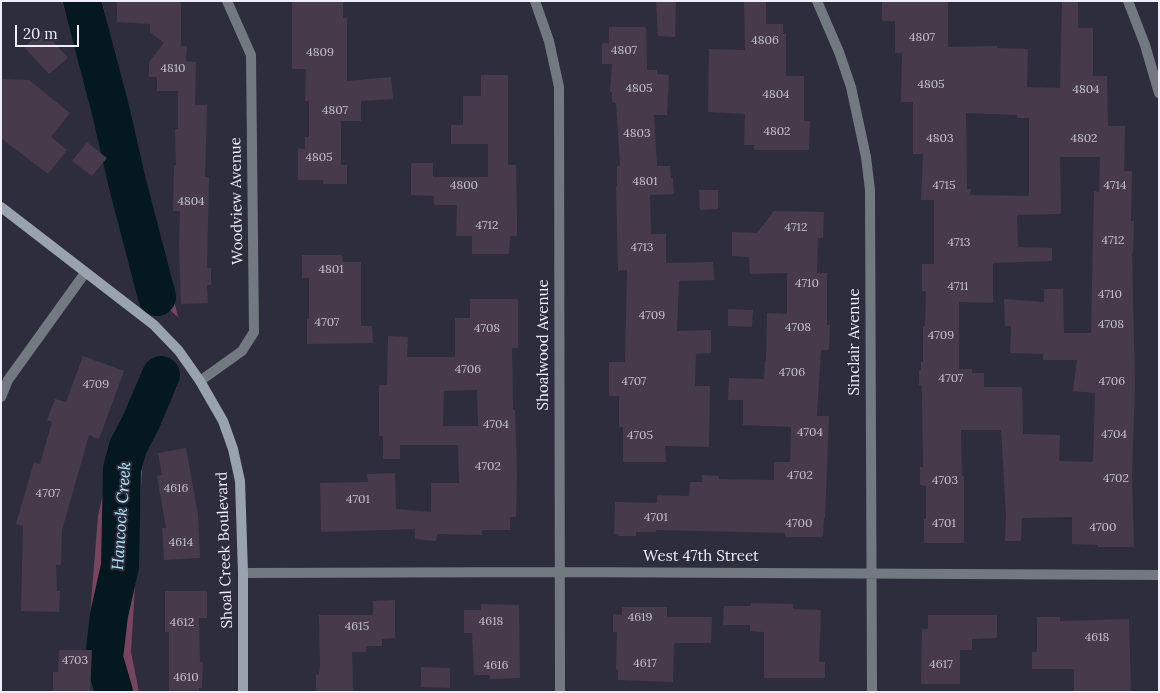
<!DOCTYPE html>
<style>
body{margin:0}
#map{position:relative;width:1160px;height:693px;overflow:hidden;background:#2d2d3e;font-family:Lora,serif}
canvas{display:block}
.frame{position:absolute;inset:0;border:2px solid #edeef9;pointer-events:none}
.scale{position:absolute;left:15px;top:25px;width:64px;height:22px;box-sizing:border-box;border:2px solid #edeef9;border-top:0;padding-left:6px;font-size:15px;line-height:18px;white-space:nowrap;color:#edeef9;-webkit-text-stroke:4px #2d2d3e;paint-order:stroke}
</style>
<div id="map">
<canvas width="1160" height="693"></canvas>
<div class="frame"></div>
<div class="scale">20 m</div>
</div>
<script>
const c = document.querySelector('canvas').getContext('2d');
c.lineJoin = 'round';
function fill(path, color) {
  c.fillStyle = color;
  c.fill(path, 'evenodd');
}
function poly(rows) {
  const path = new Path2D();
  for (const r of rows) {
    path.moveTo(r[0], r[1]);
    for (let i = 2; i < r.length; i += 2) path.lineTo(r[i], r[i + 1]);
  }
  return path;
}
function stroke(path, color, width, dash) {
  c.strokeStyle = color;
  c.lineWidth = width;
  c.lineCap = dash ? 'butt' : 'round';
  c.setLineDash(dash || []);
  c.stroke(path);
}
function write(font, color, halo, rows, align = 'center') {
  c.font = font + ' Lora,serif';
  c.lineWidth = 4;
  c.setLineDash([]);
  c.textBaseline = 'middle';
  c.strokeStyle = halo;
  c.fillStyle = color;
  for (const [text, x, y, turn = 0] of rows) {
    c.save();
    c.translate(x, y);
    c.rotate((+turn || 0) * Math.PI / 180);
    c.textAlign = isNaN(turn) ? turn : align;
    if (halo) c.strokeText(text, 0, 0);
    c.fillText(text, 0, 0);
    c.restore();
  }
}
const forest = poly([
 [62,1,102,1,178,317,135,281,129,236],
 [147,366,177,387,143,455,131,652,139,692,103,692,90,615,98,516,117,431]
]);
const river = poly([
 [82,1,111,112,127,182,157,297],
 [114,692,104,658,109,615,120,566,122,469,128,447,141,422,161,375]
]);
const building = poly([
 [117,1,181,1,181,46,187,46,186,61,196,62,195,105,207,105,205,177,209,177,207,268,211,268,211,285,207,285,208,303,181,304,179,247,180,211,173,211,174,165,176,165,175,129,178,129,178,91,157,91,157,77,149,77,149,62,164,43,150,32,150,24,117,22],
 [292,1,343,1,343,18,347,18,347,81,391,77,393,99,361,101,361,121,341,121,341,165,347,165,347,184,323,184,323,180,298,180,298,148,305,149,305,137,309,137,309,101,305,101,306,69,292,69],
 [656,1,676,1,675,37,658,36],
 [744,1,766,1,766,24,783,24,783,34,786,34,786,76,804,76,804,121,810,121,809,150,754,150,754,145,744,145,745,114,708,112,709,49,745,50],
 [882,1,948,1,948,47,997,46,997,48,1028,49,1027,87,1060,88,1062,1,1078,1,1078,28,1093,28,1093,76,1107,76,1108,126,1125,126,1124,171,1132,171,1131,221,1134,221,1133,253,1132,253,1135,384,1132,476,1134,547,1098,547,1098,545,1072,544,1072,517,1022,518,1021,541,1005,541,1006,514,1001,430,961,430,962,476,964,476,964,543,924,543,924,519,926,519,926,486,920,485,920,467,923,467,922,394,921,385,919,385,919,370,921,370,921,362,923,362,923,326,925,326,926,291,922,291,922,264,934,264,934,200,921,200,923,154,913,154,913,102,901,102,902,53,895,53,895,21,882,21],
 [966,113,1017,115,1017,118,1029,118,1029,196,970,195,971,189,967,189],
 [1060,157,1100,157,1099,192,1094,191,1091,333,1064,333,1063,289,1044,289,1044,302,1004,299,1005,326,1011,326,1010,353,1043,354,1043,360,1077,360,1073,391,1095,393,1093,462,1059,461,1060,435,1023,434,1022,387,984,387,984,373,972,373,972,369,959,369,959,302,993,303,993,263,1052,261,1052,248,1018,247,1017,215,1061,214],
 [609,27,646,27,647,70,657,70,657,74,669,75,667,115,654,115,657,166,670,166,671,178,673,178,674,194,650,195,651,234,666,234,666,263,713,262,714,280,679,281,677,331,711,330,711,353,696,354,695,386,710,386,709,447,665,446,666,462,623,462,623,427,619,427,619,396,609,396,609,362,625,362,627,270,618,271,616,186,617,186,617,166,620,166,616,103,612,102,612,92,610,92,612,64,602,64,602,43,609,43],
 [43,30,68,58,49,74,24,47],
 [481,75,508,75,508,165,516,165,517,216,517,236,510,236,509,254,472,254,472,236,456,236,457,205,434,205,434,196,411,195,411,163,433,163,433,177,488,177,488,144,451,144,451,125,463,125,463,96,481,96],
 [1,79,29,80,70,113,51,137,67,150,48,174,1,138],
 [87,142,107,158,92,176,72,161],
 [699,190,718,190,718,209,700,210],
 [774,211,824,212,823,238,818,238,817,273,827,273,827,325,830,325,829,350,821,350,817,416,829,416,825,518,824,518,823,537,785,537,785,533,656,530,656,532,636,532,636,536,618,536,619,534,614,534,615,502,657,503,657,495,689,496,690,482,702,482,702,475,719,476,719,479,774,480,774,462,790,462,791,427,743,425,743,400,728,400,729,378,764,379,765,361,766,361,767,313,787,314,787,273,750,274,749,257,732,256,732,232,757,233],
 [302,255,342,255,343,262,361,262,361,326,372,326,373,343,307,344,307,319,309,319,309,278,302,278],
 [470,299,518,299,518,348,512,348,513,410,515,410,517,474,516,517,510,517,510,530,482,530,482,535,437,534,436,541,415,539,415,529,321,532,320,483,368,482,367,474,395,473,396,509,431,512,431,483,459,483,458,445,400,445,400,459,383,459,383,436,379,436,379,385,387,385,388,336,408,337,407,357,455,357,455,318,470,318],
 [477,390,478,426,443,426,444,391],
 [728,309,753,310,752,327,728,326],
 [83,356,124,371,99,439,89,435,62,530,61,565,56,565,57,591,60,591,59,612,21,611,23,526,16,524,34,462,40,464,52,422,47,420,55,399,66,402],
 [186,448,198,515,200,558,164,560,162,528,166,528,157,476,162,475,158,453],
 [165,591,207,591,207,618,199,618,200,662,203,662,202,688,199,688,199,692,169,692,169,632,165,632],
 [395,600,395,638,382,639,382,646,366,646,366,652,352,652,353,692,316,692,316,674,319,675,320,665,319,615,373,615,373,601],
 [751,603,793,604,793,609,821,610,819,662,825,662,825,678,764,678,764,632,750,631,750,625,723,625,724,606,751,606],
 [481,604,519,605,520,678,490,679,490,675,474,675,472,633,464,633,464,610,481,610],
 [622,607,667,607,667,617,712,617,711,643,674,643,673,682,618,680,618,670,616,669,617,632,613,632,613,614,622,615],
 [928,615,997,615,997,638,972,639,972,650,960,650,960,684,921,684,922,629,928,629],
 [1037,617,1060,617,1060,621,1129,619,1131,692,1074,692,1074,669,1032,669,1032,652,1037,652],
 [59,650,92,650,90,692,53,692,53,672,58,672],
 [421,667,450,668,450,688,421,687]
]);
const street = poly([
 [535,1,549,41,559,87,560,692],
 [817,1,839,52,851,87,866,157,870,190,872,692],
 [1128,1,1145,45,1159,93],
 [200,381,242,351,254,332,251,55,227,1],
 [1,397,8,380,85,273],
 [243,573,559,572,1159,575]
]);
const secondary = poly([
 [1,207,154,325,179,351,200,381,223,421,233,449,240,481,243,573,243,692]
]);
const numberNames = [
 ["4807",922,38],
 ["4806",765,41],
 ["4807",624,51],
 ["4809",320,53],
 ["4810",173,69],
 ["4805",931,85],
 ["4805",639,89],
 ["4804",1086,90],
 ["4804",776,95],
 ["4807",335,111],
 ["4802",777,132],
 ["4803",637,134],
 ["4803",940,139],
 ["4802",1084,139],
 ["4805",319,158],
 ["4801",645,182],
 ["4800",464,186],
 ["4715",944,186],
 ["4714",1115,186],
 ["4804",191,202],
 ["4712",487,226],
 ["4712",796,228],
 ["4712",1113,241],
 ["4713",959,243],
 ["4713",642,248],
 ["4801",331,270],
 ["4710",807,284],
 ["4711",958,287],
 ["4710",1110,295],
 ["4709",652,316],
 ["4707",327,323],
 ["4708",1111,325],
 ["4708",798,328],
 ["4708",487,329],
 ["4709",941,336],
 ["4706",468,370],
 ["4706",792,373],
 ["4707",951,379],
 ["4707",634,382],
 ["4706",1112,382],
 ["4709",96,385],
 ["4704",496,425],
 ["4704",810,433],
 ["4704",1114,435],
 ["4705",640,436],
 ["4702",488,467],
 ["4702",800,476],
 ["4702",1116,479],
 ["4703",945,481],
 ["4616",176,489],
 ["4707",48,494],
 ["4701",358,500],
 ["4701",656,518],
 ["4700",799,524],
 ["4701",944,524],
 ["4700",1103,528],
 ["4614",181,543],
 ["4619",640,618],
 ["4618",491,622],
 ["4612",182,623],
 ["4615",357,627],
 ["4618",1097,638],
 ["4703",75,661],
 ["4617",645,664],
 ["4617",941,665],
 ["4616",496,666],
 ["4610",186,678]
];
const streetNames = [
 ["Woodview Avenue",237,201,-91],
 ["Sinclair Avenue",855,342,-90],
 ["Shoalwood Avenue",544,345,-90],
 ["Shoal Creek Boulevard",225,550,-92],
 ["West 47th Street",701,557]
];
const waterNames = [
 ["Hancock Creek",122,516,-86]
];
fill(forest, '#79455e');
stroke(river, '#03191f', 38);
fill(building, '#473b4b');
stroke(street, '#737981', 10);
stroke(secondary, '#99a3af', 10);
write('12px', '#c4c1ce', null, numberNames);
write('15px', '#edeef9', '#2d2d3e', streetNames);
write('italic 16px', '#aeebfc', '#2d2d3e', waterNames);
</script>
